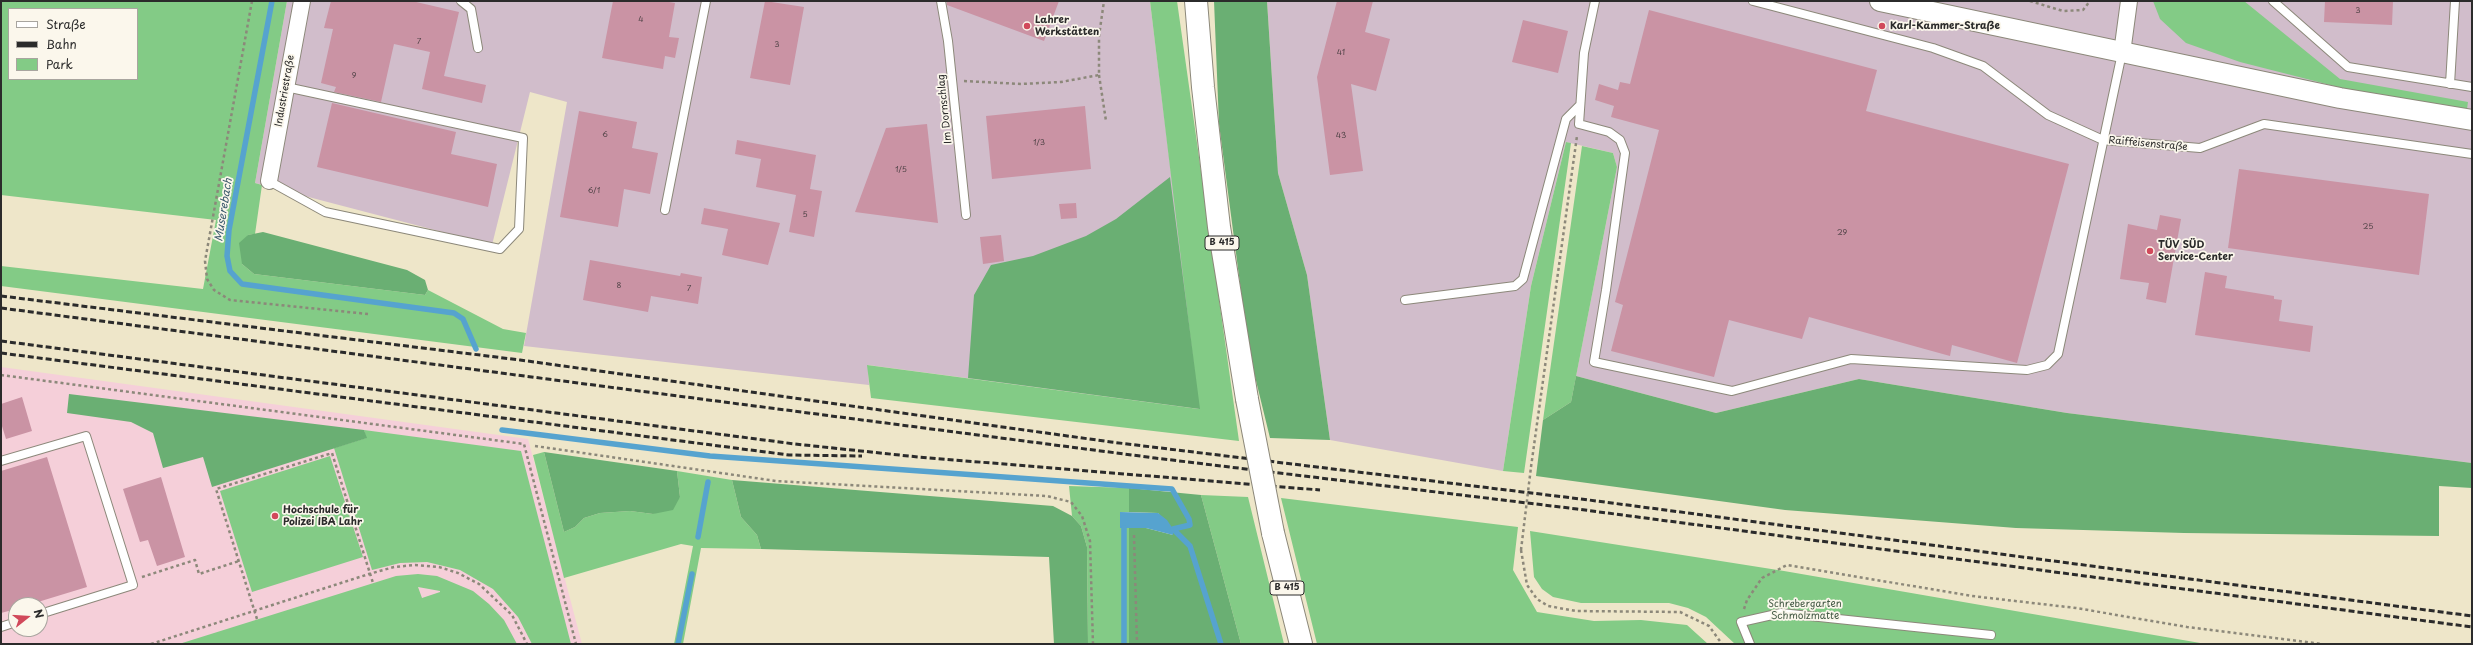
<!DOCTYPE html>
<meta charset="utf-8">
<style>
body{margin:0}
#map{position:relative;width:2473px;height:645px;overflow:hidden;background:#eee6c9;font-family:"Playpen Sans",sans-serif}
canvas{display:block}
.frame{position:absolute;inset:0;border:2px solid #2b2b2b;pointer-events:none}
.legend{position:absolute;left:8px;top:8px;width:130px;height:72px;box-sizing:border-box;background:#fbf7ec;border:1px solid #a8a59f;margin:0;padding:5px 7px;list-style:none;font-size:12px;color:#2b2b2b}
.legend li{display:flex;align-items:center;gap:8px;height:20px}
.legend b{width:20px;border:1px solid #a8a59f}
.north{position:absolute;left:8px;top:597px;width:40px;height:40px;box-sizing:border-box;background:#fbf7ec;border:1px solid #a8a59f;border-radius:50%;rotate:73deg;font-size:11px;font-weight:700;line-height:16px;text-align:center;color:#2b2b2b}
.north::after{content:'';display:block;margin:auto;width:14px;height:18px;background:#d1495b;clip-path:polygon(50% 0,100% 100%,50% 72%,0 100%)}
</style>
<div id="map">
<canvas width="2473" height="645"></canvas>
<div class="frame"></div>
<ul class="legend">
<li><b style="height:5px;background:#fff"></b>Straße</li>
<li><b style="height:5px;background:#2b2b2b"></b>Bahn</li>
<li><b style="height:11px;background:#83cb86"></b>Park</li>
</ul>
<div class="north">N</div>
</div>
<script>
const c = document.querySelector('canvas').getContext('2d');
c.lineJoin = 'round';
function fill(path, color) {
  c.fillStyle = color;
  c.fill(path, 'evenodd');
}
function poly(rows) {
  const path = new Path2D();
  for (const r of rows) {
    path.moveTo(r[0], r[1]);
    for (let i = 2; i < r.length; i += 2) path.lineTo(r[i], r[i + 1]);
  }
  return path;
}
function stroke(path, color, width, dash) {
  c.strokeStyle = color;
  c.lineWidth = width;
  c.lineCap = dash ? 'butt' : 'round';
  c.setLineDash(dash || []);
  c.stroke(path);
}
function write(font, color, halo, rows, align = 'center') {
  c.font = font + ' "Playpen Sans",sans-serif';
  c.lineWidth = 3.5;
  c.setLineDash([]);
  c.textBaseline = 'middle';
  c.strokeStyle = halo;
  c.fillStyle = color;
  for (const [text, x, y, turn = 0] of rows) {
    c.save();
    c.translate(x, y);
    c.rotate((+turn || 0) * Math.PI / 180);
    c.textAlign = isNaN(turn) ? turn : align;
    if (halo) c.strokeText(text, 0, 0);
    c.fillText(text, 0, 0);
    c.restore();
  }
}
const built = poly([
 [1,367,528,439,582,644,1,644],
 [16,605,40,605,40,629,16,629]
]);
const industrial = poly([
 [287,1,1150,1,1200,409,868,365,869,385,524,346,567,102,530,92,492,245,255,183],
 [1267,1,2472,1,2472,463,2067,413,1859,379,1716,413,1576,376,1617,167,1613,153,1566,142,1531,286,1503,471,1330,440,1307,275,1278,173]
]);
const green = poly([
 [1,1,287,1,255,183,262,185,255,234,248,235,242,264,254,274,425,295,428,290,503,329,526,333,522,353,1,286,1,266,203,289,216,220,1,195],
 [9,9,137,9,137,79,9,79],
 [1150,1,1177,1,1239,441,871,398,867,365,1199,409],
 [2153,1,2244,1,2340,79,2468,102,2467,109,2342,88,2240,62,2186,43,2160,19],
 [1566,142,1571,143,1524,473,1503,471,1531,286],
 [1582,146,1613,153,1617,167,1571,402,1543,420],
 [364,430,521,451,571,644,532,644,518,617,493,589,460,570,427,562,400,563,372,570,334,448,366,438],
 [544,452,564,532,575,527,584,518,600,513,630,511,653,514,680,497,677,471,732,480,741,517,757,535,761,549,701,548,683,644,674,644,693,546,681,544,564,578,533,455],
 [330,456,363,557,252,592,220,491],
 [1069,486,1129,488,1129,512,1120,512,1120,527,1129,528,1129,644,1088,644,1087,547,1081,526,1072,516],
 [1201,495,1248,497,1284,644,1241,644],
 [1281,498,1518,527,1513,570,1537,612,1594,621,1641,620,1687,625,1708,644,1317,644],
 [1530,531,1784,571,2206,644,1754,644,1751,639,1743,644,1735,644,1706,617,1688,608,1669,603,1581,603,1553,597,1542,589,1534,577],
 [418,574,437,576,473,591,489,604,504,620,517,644,179,644,396,576],
 [418,587,440,591,440,592,422,598]
]);
const forest = poly([
 [1214,1,1267,1,1278,173,1307,275,1330,440,1270,438,1249,352,1219,124],
 [1170,177,1200,409,968,378,974,295,991,265,1033,256,1086,236,1116,219],
 [263,232,407,270,425,280,428,290,425,295,254,274,242,264,239,243,248,235],
 [1576,376,1716,413,1859,379,2067,413,2472,463,2472,488,2439,486,2439,536,2184,533,2016,528,1785,510,1536,476,1543,420,1571,402],
 [69,394,364,430,367,438,212,487,203,457,163,468,153,433,131,422,67,413],
 [544,452,677,471,680,497,673,510,653,514,630,511,600,513,584,518,575,527,564,532],
 [732,480,1053,506,1072,516,1081,526,1087,547,1088,644,1054,644,1049,557,761,549,757,535,741,517],
 [1129,488,1201,495,1241,644,1129,644,1129,528,1146,528,1173,535,1158,513,1129,512]
]);
const water = poly([
 [1120,512,1158,513,1167,520,1173,529,1173,535,1146,528,1120,528]
]);
const stream = poly([
 [272,1,229,230,227,256,230,271,242,284,454,313,463,319,476,349],
 [502,430,710,456,1172,489,1189,519,1190,525,1173,529,1190,546,1221,644],
 [698,537,708,482],
 [678,644,692,574],
 [1124,644,1124,528]
]);
const building = poly([
 [331,1,412,1,459,12,444,76,486,85,482,103,422,89,430,52,394,44,381,102,334,92,336,87,321,83,333,29,324,28],
 [613,1,663,1,675,3,669,37,679,38,675,58,665,56,663,69,602,58],
 [765,1,804,7,790,85,750,78],
 [947,1,1059,1,1044,41,947,5],
 [1337,1,1373,1,1365,32,1390,39,1376,91,1351,84,1363,171,1330,175,1317,77],
 [2325,1,2393,1,2392,25,2324,22],
 [1649,10,1877,70,1866,111,2069,164,2017,363,1952,345,1950,356,1809,317,1802,339,1729,320,1714,377,1611,351,1623,305,1615,302,1659,130,1611,117,1614,106,1595,100,1599,84,1618,90,1620,82,1630,84],
 [1523,20,1568,31,1558,73,1512,62],
 [332,103,456,132,451,154,497,164,488,207,317,167],
 [1085,106,1091,169,992,179,986,116],
 [579,111,637,122,632,148,658,153,650,194,624,189,618,227,560,217],
 [927,124,938,223,855,212,886,128],
 [737,140,816,155,810,189,822,191,814,237,789,232,796,195,756,187,761,159,735,154],
 [2239,169,2429,194,2419,275,2228,248],
 [1076,203,1077,218,1061,219,1059,204],
 [704,208,780,223,768,265,722,255,728,229,701,224],
 [2160,215,2181,219,2166,303,2146,299,2149,283,2120,279,2128,224,2157,230],
 [1001,235,1004,261,983,264,980,237],
 [590,260,680,276,681,273,702,277,698,304,651,296,648,312,583,300],
 [2205,272,2227,276,2225,288,2274,296,2274,299,2282,300,2279,321,2313,326,2310,352,2195,335],
 [22,397,32,431,6,439,1,423,1,404],
 [47,457,87,587,28,605,16,605,16,609,1,613,1,471],
 [161,477,185,557,157,566,148,540,140,542,123,489]
]);
const path = poly([
 [252,1,205,261,207,279,214,290,230,300,368,314],
 [2030,1,2063,11,2083,10,2090,1],
 [1099,75,1106,121],
 [964,81,1021,84,1061,82,1099,75,1099,36,1104,1],
 [1,375,524,444,576,644],
 [535,446,776,481,1047,496,1071,502,1082,516,1090,541,1093,644],
 [1531,467,1577,136],
 [1134,535,1137,644],
 [1521,550,1527,585,1537,599,1548,606,1576,611,1680,612,1709,626,1722,644],
 [142,577,195,560,199,574,239,561],
 [1744,609,1747,600,1762,578,1787,565,1972,596,2076,608,2187,627,2322,644],
 [257,619,216,489,332,453,373,583],
 [151,644,369,574,394,567,415,565,439,567,458,573,479,584,512,615,527,644]
]);
const service = poly([
 [461,1,471,9,478,48],
 [941,1,948,41,966,215],
 [1595,1,1584,53,1579,124,1609,132,1620,140,1625,153,1606,290,1594,362,1732,391,1851,359,2027,370,2047,365,2058,354,2122,53],
 [1753,1,1933,48,1983,66,2048,115,2103,140,2200,148,2264,124,2472,154],
 [2273,1,2348,67,2472,87],
 [2450,84,2455,1],
 [269,181,325,212,500,249,519,229,523,138,286,87],
 [665,210,706,1],
 [1405,300,1515,286,1523,279,1566,119,1580,105],
 [1,461,86,436,133,585,40,614],
 [1,627,16,622],
 [1750,644,1741,622,1781,613,1991,635]
]);
const minor = poly([
 [2122,53,2129,1],
 [269,181,302,1]
]);
const tertiary = poly([
 [1880,1,2340,98,2472,120]
]);
const primary = poly([
 [1196,1,1203,87,1219,227,1247,399],
 [1273,533,1301,644]
]);
const rail = poly([
 [1,296,520,360,1111,442,1589,500,2472,616],
 [1,308,1155,458,1577,509,2472,627],
 [1,341,795,444,918,457,1320,490],
 [1,353,789,455,862,456]
]);
const pathBridge = poly([
 [1521,550,1531,467]
]);
const primaryBridge = poly([
 [1247,399,1273,533]
]);
const markers = [
 [1027,26,4,"#d1495b"],
 [1882,26,4,"#d1495b"],
 [2150,251,4,"#d1495b"],
 [275,516,4,"#d1495b"]
];
const numberNames = [
 ["3",2358,11],
 ["4",641,20],
 ["7",419,42],
 ["3",777,45],
 ["41",1341,53],
 ["9",354,76],
 ["6",605,135],
 ["43",1341,136],
 ["1/3",1039,143],
 ["1/5",901,170],
 ["6/1",594,191],
 ["5",805,215],
 ["25",2368,227],
 ["29",1842,233],
 ["8",619,286],
 ["7",689,289]
];
const shields = [
 [1222,243,34],
 [1287,588,34]
];
const shieldNames = [
 ["B 415",1222,243],
 ["B 415",1287,588]
];
const poiNames = [
 ["Lahrer",1035,20],
 ["Werkstätten",1035,32],
 ["Karl-Kammer-Straße",1890,26],
 ["TÜV SÜD",2158,245],
 ["Service-Center",2158,257],
 ["Hochschule für",283,510],
 ["Polizei IBA Lahr",283,522]
];
const streetNames = [
 ["Industriestraße",285,91,-80],
 ["Im Dornschlag",945,109,-96],
 ["Raiffeisenstraße",2148,144,5]
];
const parkNames = [
 ["Schrebergarten",1805,604],
 ["Schmolzmatte",1805,616]
];
const waterNames = [
 ["Muserebach",224,210,-81]
];
fill(built, '#f5cfd9');
fill(industrial, '#d1bdcb');
fill(green, '#83cb86');
fill(forest, '#6aaf73');
fill(water, '#56a3cf');
stroke(stream, '#56a3cf', 5.5);
fill(building, '#ca93a4');
stroke(service, '#8c887a', 10);
stroke(minor, '#8c887a', 18);
stroke(tertiary, '#8c887a', 22);
stroke(primary, '#8c887a', 24);
stroke(path, '#8c887a', 2.5, [3, 3]);
stroke(service, '#fff', 8);
stroke(minor, '#fff', 16);
stroke(tertiary, '#fff', 20);
stroke(primary, '#fff', 22);
stroke(rail, '#2b2b2b', 3, [6, 3]);
stroke(primaryBridge, '#8c887a', 24, []);
stroke(pathBridge, '#8c887a', 2.5, [3, 3]);
stroke(primaryBridge, '#fff', 22);
for (const [x, y, r, color] of markers) {
  const dot = new Path2D();
  dot.arc(x, y, r, 0, 2 * Math.PI);
  c.fillStyle = color;
  c.fill(dot);
  stroke(dot, '#fbf7ec', 1.5);
}
write('8px', '#534549', null, numberNames);
for (const [x, y, w] of shields) {
  const box = new Path2D();
  box.roundRect(x - w / 2, y - 7, w, 14, 3);
  c.fillStyle = '#fbf7ec';
  c.fill(box);
  stroke(box, '#2b2b2b', 1);
}
write('bold 9px', '#2b2b2b', null, shieldNames);
write('bold 10px', '#2b2b2b', '#fbf7ec', poiNames, 'left');
write('10px', '#2b2b2b', '#fbf7ec', streetNames);
write('10px', '#455b46', '#fbf7ec', parkNames);
write('italic 11px', '#3c5b6d', '#fbf7ec', waterNames);
</script>
